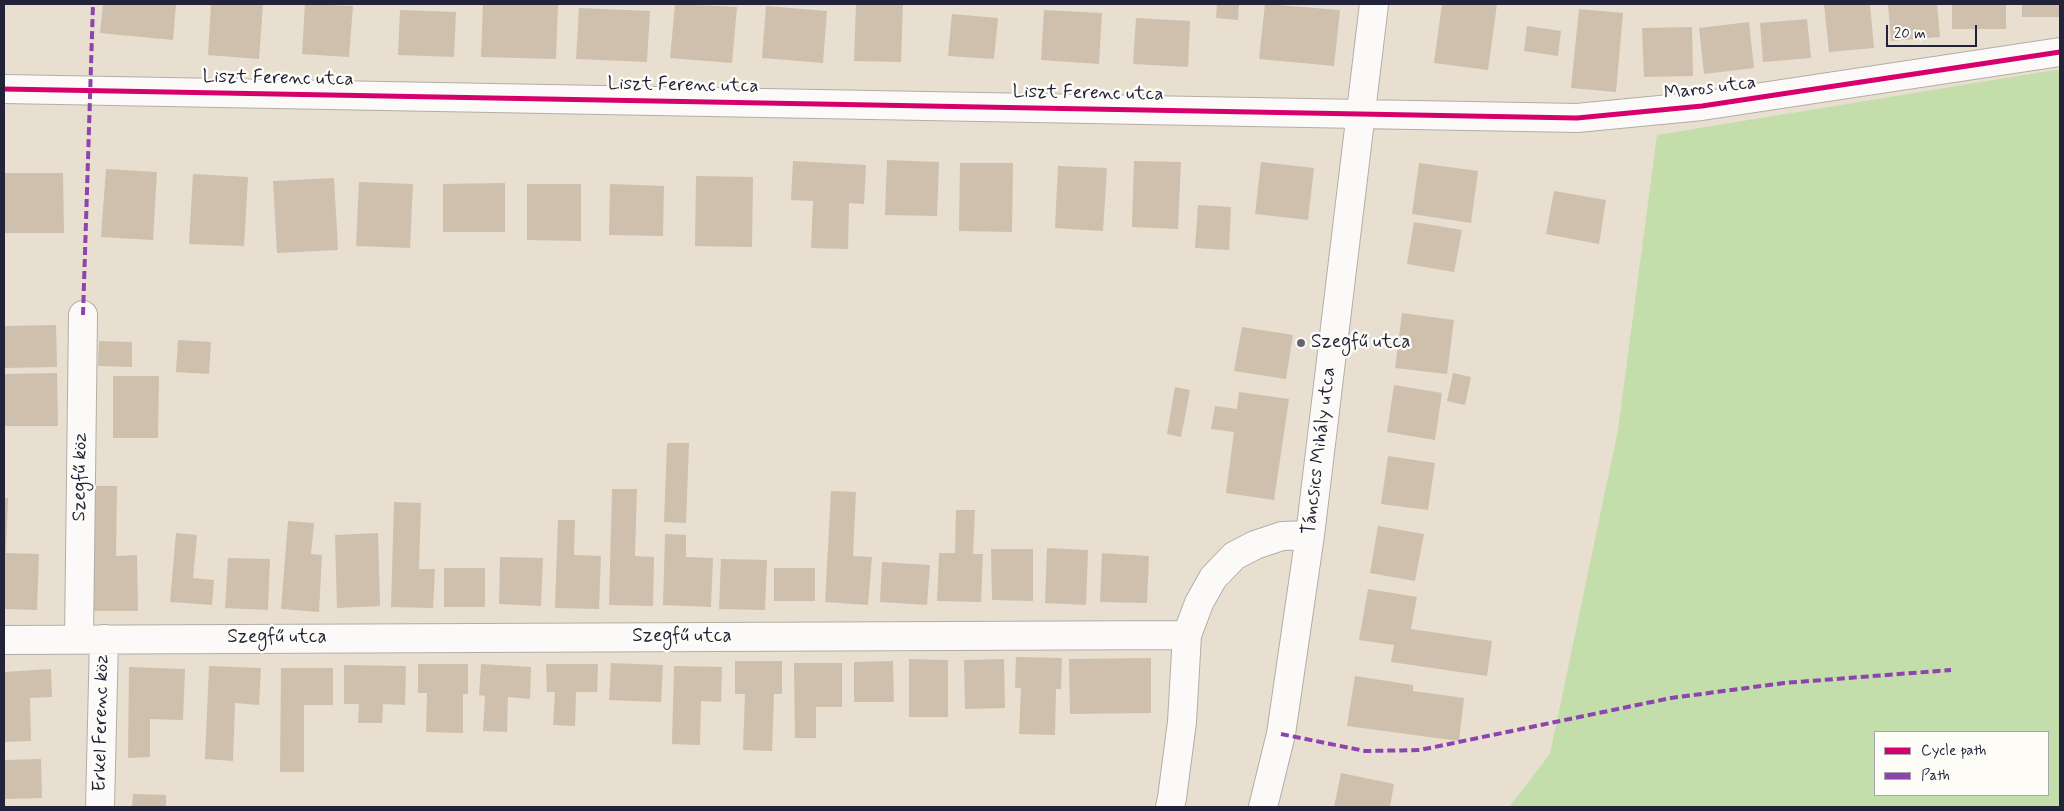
<!DOCTYPE html>
<meta charset="utf-8">
<style>
body{margin:0}
#map{position:relative;width:2064px;height:811px;overflow:hidden;background:#e8dfd0;font-family:Mynerve,sans-serif}
canvas{display:block}
.frame{position:absolute;inset:0;border:5px solid #22223b;pointer-events:none}
.legend{position:absolute;left:1874px;top:731px;width:175px;height:65px;box-sizing:border-box;background:#fdfcf7;border:1px solid #a5a5ac;margin:0;padding:6px 9px;list-style:none;font-size:15px;color:#22223b}
.legend li{display:flex;align-items:center;gap:10px;height:25px}
.legend b{width:25px;border:1px solid #a5a5ac}
.scale{position:absolute;left:1886px;top:25px;width:91px;height:22px;box-sizing:border-box;border:2px solid #22223b;border-top:0;padding-left:6px;font-size:15px;line-height:18px;white-space:nowrap;color:#22223b;-webkit-text-stroke:4px #fdfcf7;paint-order:stroke}
</style>
<div id="map">
<canvas width="2064" height="811"></canvas>
<div class="frame"></div>
<ul class="legend">
<li><b style="height:6px;background:#d6006c"></b>Cycle path</li>
<li><b style="height:6px;background:#8e44ad"></b>Path</li>
</ul>
<div class="scale">20 m</div>
</div>
<script>
const c = document.querySelector('canvas').getContext('2d');
c.lineJoin = 'round';
function fill(path, color) {
  c.fillStyle = color;
  c.fill(path, 'evenodd');
}
function poly(rows) {
  const path = new Path2D();
  for (const r of rows) {
    path.moveTo(r[0], r[1]);
    for (let i = 2; i < r.length; i += 2) path.lineTo(r[i], r[i + 1]);
  }
  return path;
}
function stroke(path, color, width, dash) {
  c.strokeStyle = color;
  c.lineWidth = width;
  c.lineCap = dash ? 'butt' : 'round';
  c.setLineDash(dash || []);
  c.stroke(path);
}
function write(font, color, halo, rows, align = 'center') {
  c.font = font + ' Mynerve,sans-serif';
  c.lineWidth = 5;
  c.setLineDash([]);
  c.textBaseline = 'middle';
  c.strokeStyle = halo;
  c.fillStyle = color;
  for (const [text, x, y, turn = 0] of rows) {
    c.save();
    c.translate(x, y);
    c.rotate((+turn || 0) * Math.PI / 180);
    c.textAlign = isNaN(turn) ? turn : align;
    if (halo) c.strokeText(text, 0, 0);
    c.fillText(text, 0, 0);
    c.restore();
  }
}
const green = poly([
 [2055,70,2060,70,2060,807,1509,807,1550,754,1618,430,1657,135],
 [1875,732,2048,732,2048,795,1875,795]
]);
const building = poly([
 [103,4,176,4,173,40,100,33],
 [211,4,263,4,259,59,208,55],
 [305,4,353,6,349,57,302,54],
 [483,4,558,4,556,59,481,57],
 [675,4,737,7,732,63,670,58],
 [856,4,903,4,901,62,854,61],
 [1217,4,1239,4,1238,20,1216,18],
 [1265,4,1340,10,1334,66,1259,59],
 [1442,4,1497,4,1488,70,1434,63],
 [1824,4,1870,4,1874,48,1829,52],
 [1888,4,1937,4,1940,37,1891,41],
 [1952,4,2006,4,2006,29,1952,29],
 [2022,4,2060,4,2060,17,2022,17],
 [766,6,827,11,823,63,762,58],
 [579,8,650,11,647,62,576,59],
 [1579,9,1623,13,1616,92,1571,88],
 [400,10,456,12,454,57,398,55],
 [1044,10,1102,13,1099,64,1041,60],
 [952,14,998,18,994,59,948,56],
 [1136,18,1190,21,1188,67,1133,64],
 [1807,19,1811,58,1763,62,1760,23],
 [1749,22,1754,68,1704,74,1699,28],
 [1527,26,1561,31,1558,56,1524,51],
 [1692,27,1693,76,1644,77,1642,28],
 [887,160,939,162,937,216,885,215],
 [793,161,866,165,864,204,849,203,848,249,811,248,813,201,791,200],
 [1134,161,1181,162,1178,229,1132,227],
 [1261,162,1314,168,1308,220,1255,214],
 [960,163,1013,163,1012,232,959,231],
 [1419,163,1478,171,1471,223,1412,214],
 [1058,166,1107,168,1103,231,1055,228],
 [106,169,157,172,153,240,101,237],
 [4,173,63,173,64,233,5,233],
 [193,174,248,177,244,246,189,244],
 [696,176,753,177,752,247,695,246],
 [334,178,338,250,277,253,273,181],
 [359,182,413,184,410,248,356,246],
 [505,183,505,232,443,232,443,184],
 [527,184,581,184,581,241,527,240],
 [610,184,664,186,663,236,609,235],
 [1554,191,1606,200,1599,244,1546,234],
 [1198,205,1231,207,1229,250,1195,248],
 [1414,222,1462,230,1454,272,1407,264],
 [1402,313,1454,320,1447,374,1395,368],
 [56,325,57,367,4,368,4,326],
 [1242,327,1293,335,1286,379,1234,371],
 [178,340,211,342,209,374,176,372],
 [99,341,132,342,132,367,98,366],
 [57,373,58,426,4,426,4,374],
 [1453,373,1471,377,1465,405,1447,401],
 [113,376,159,376,158,438,113,438],
 [1394,385,1442,393,1435,440,1387,432],
 [1175,387,1190,390,1181,437,1167,434],
 [1239,392,1289,399,1274,500,1226,493,1234,432,1211,429,1215,406,1237,409],
 [667,443,689,443,686,523,664,522],
 [1388,456,1435,463,1428,510,1381,504],
 [90,486,117,486,116,556,137,555,138,611,89,611],
 [612,489,637,489,635,556,654,557,653,606,609,605],
 [831,491,856,492,853,556,872,557,868,605,825,602],
 [4,498,8,498,6,553,39,554,37,610,4,609],
 [394,502,421,503,419,569,435,569,433,608,391,607],
 [956,510,975,510,973,554,983,554,981,602,937,601,939,553,955,553],
 [558,520,575,520,574,555,601,556,599,609,555,608],
 [288,521,314,523,311,554,322,555,319,612,281,609],
 [1378,526,1424,534,1415,581,1370,573],
 [176,533,197,535,193,578,214,580,212,605,170,602],
 [378,533,380,606,337,608,335,535],
 [665,534,686,535,686,557,713,558,711,607,663,605],
 [1047,548,1088,550,1086,605,1045,603],
 [991,549,1033,549,1033,601,992,600],
 [1102,553,1149,556,1147,603,1100,602],
 [500,557,543,558,541,606,499,604],
 [228,558,270,559,268,610,225,608],
 [721,559,767,560,765,610,719,609],
 [882,562,930,565,927,605,880,602],
 [444,568,485,568,485,607,444,607],
 [774,568,815,568,815,601,774,601],
 [1368,589,1417,597,1411,629,1492,641,1487,676,1391,662,1394,645,1359,640],
 [1016,657,1062,658,1061,689,1056,689,1055,735,1019,734,1021,688,1015,688],
 [1151,658,1151,713,1070,714,1069,659],
 [909,659,948,660,948,717,909,717],
 [1004,659,1005,708,965,709,964,660],
 [735,661,782,661,782,694,774,694,772,751,743,750,745,694,735,694],
 [893,661,894,702,854,702,854,662],
 [611,663,663,665,661,702,609,700],
 [794,663,842,663,842,707,816,707,816,738,795,738],
 [418,664,468,664,468,694,463,694,463,733,426,732,427,693,418,693],
 [481,664,531,667,530,699,508,697,507,732,483,731,485,696,479,695],
 [546,664,598,664,597,692,576,692,575,726,553,725,555,692,547,692],
 [344,665,406,666,405,705,383,704,382,723,358,723,359,704,344,704],
 [209,666,261,668,259,705,235,703,233,761,205,759],
 [674,666,722,667,721,702,701,701,700,745,672,744],
 [129,667,185,669,183,720,150,719,150,757,128,758],
 [281,668,333,668,333,705,304,705,304,772,280,772],
 [51,669,52,697,30,698,31,741,4,742,4,672],
 [1355,676,1413,685,1413,691,1464,698,1459,741,1347,726],
 [41,759,42,798,4,799,4,760],
 [1341,773,1394,784,1390,807,1334,807],
 [133,794,166,795,166,807,132,807]
]);
const street = poly([
 [4,89,1577,118,1702,106,2060,52],
 [79,639,83,315],
 [4,640,1187,635],
 [100,807,104,639],
 [1170,807,1172,798,1182,722,1187,635,1199,603,1213,578,1234,556,1255,545,1282,536,1310,535],
 [1263,807,1281,734,1310,535,1374,4]
]);
const quiet = poly([
 [83,315,93,4],
 [1281,734,1365,751,1420,750,1671,698,1784,683,1951,670]
]);
const cycleway = poly([
 [4,89,1577,118,1702,106,2060,52]
]);
const markers = [
 [1301,343,5,"#67646f"]
];
const streetNames = [
 ["Liszt Ferenc utca",278,79,1],
 ["Liszt Ferenc utca",683,86,1],
 ["Maros utca",1710,89,-7],
 ["Liszt Ferenc utca",1088,94,1],
 ["Táncsics Mihály utca",1320,451,-83],
 ["Szegfű köz",81,477,-89],
 ["Szegfű utca",682,637],
 ["Szegfű utca",277,638],
 ["Erkel Ferenc köz",102,723,-89]
];
const poiNames = [
 ["Szegfű utca",1311,343]
];
fill(green, '#c3ddab');
fill(building, '#cec0ac');
stroke(street, '#b3ada6', 30);
stroke(street, '#fcfaf8', 28);
stroke(quiet, '#8e44ad', 4, [8, 4]);
stroke(cycleway, '#d6006c', 5);
for (const [x, y, r, color] of markers) {
  const dot = new Path2D();
  dot.arc(x, y, r, 0, 2 * Math.PI);
  c.fillStyle = color;
  c.fill(dot);
  stroke(dot, '#fdfcf7', 2);
}
write('19px', '#22223b', '#fdfcf7', streetNames);
write('19px', '#22223b', '#fdfcf7', poiNames, 'left');
</script>
